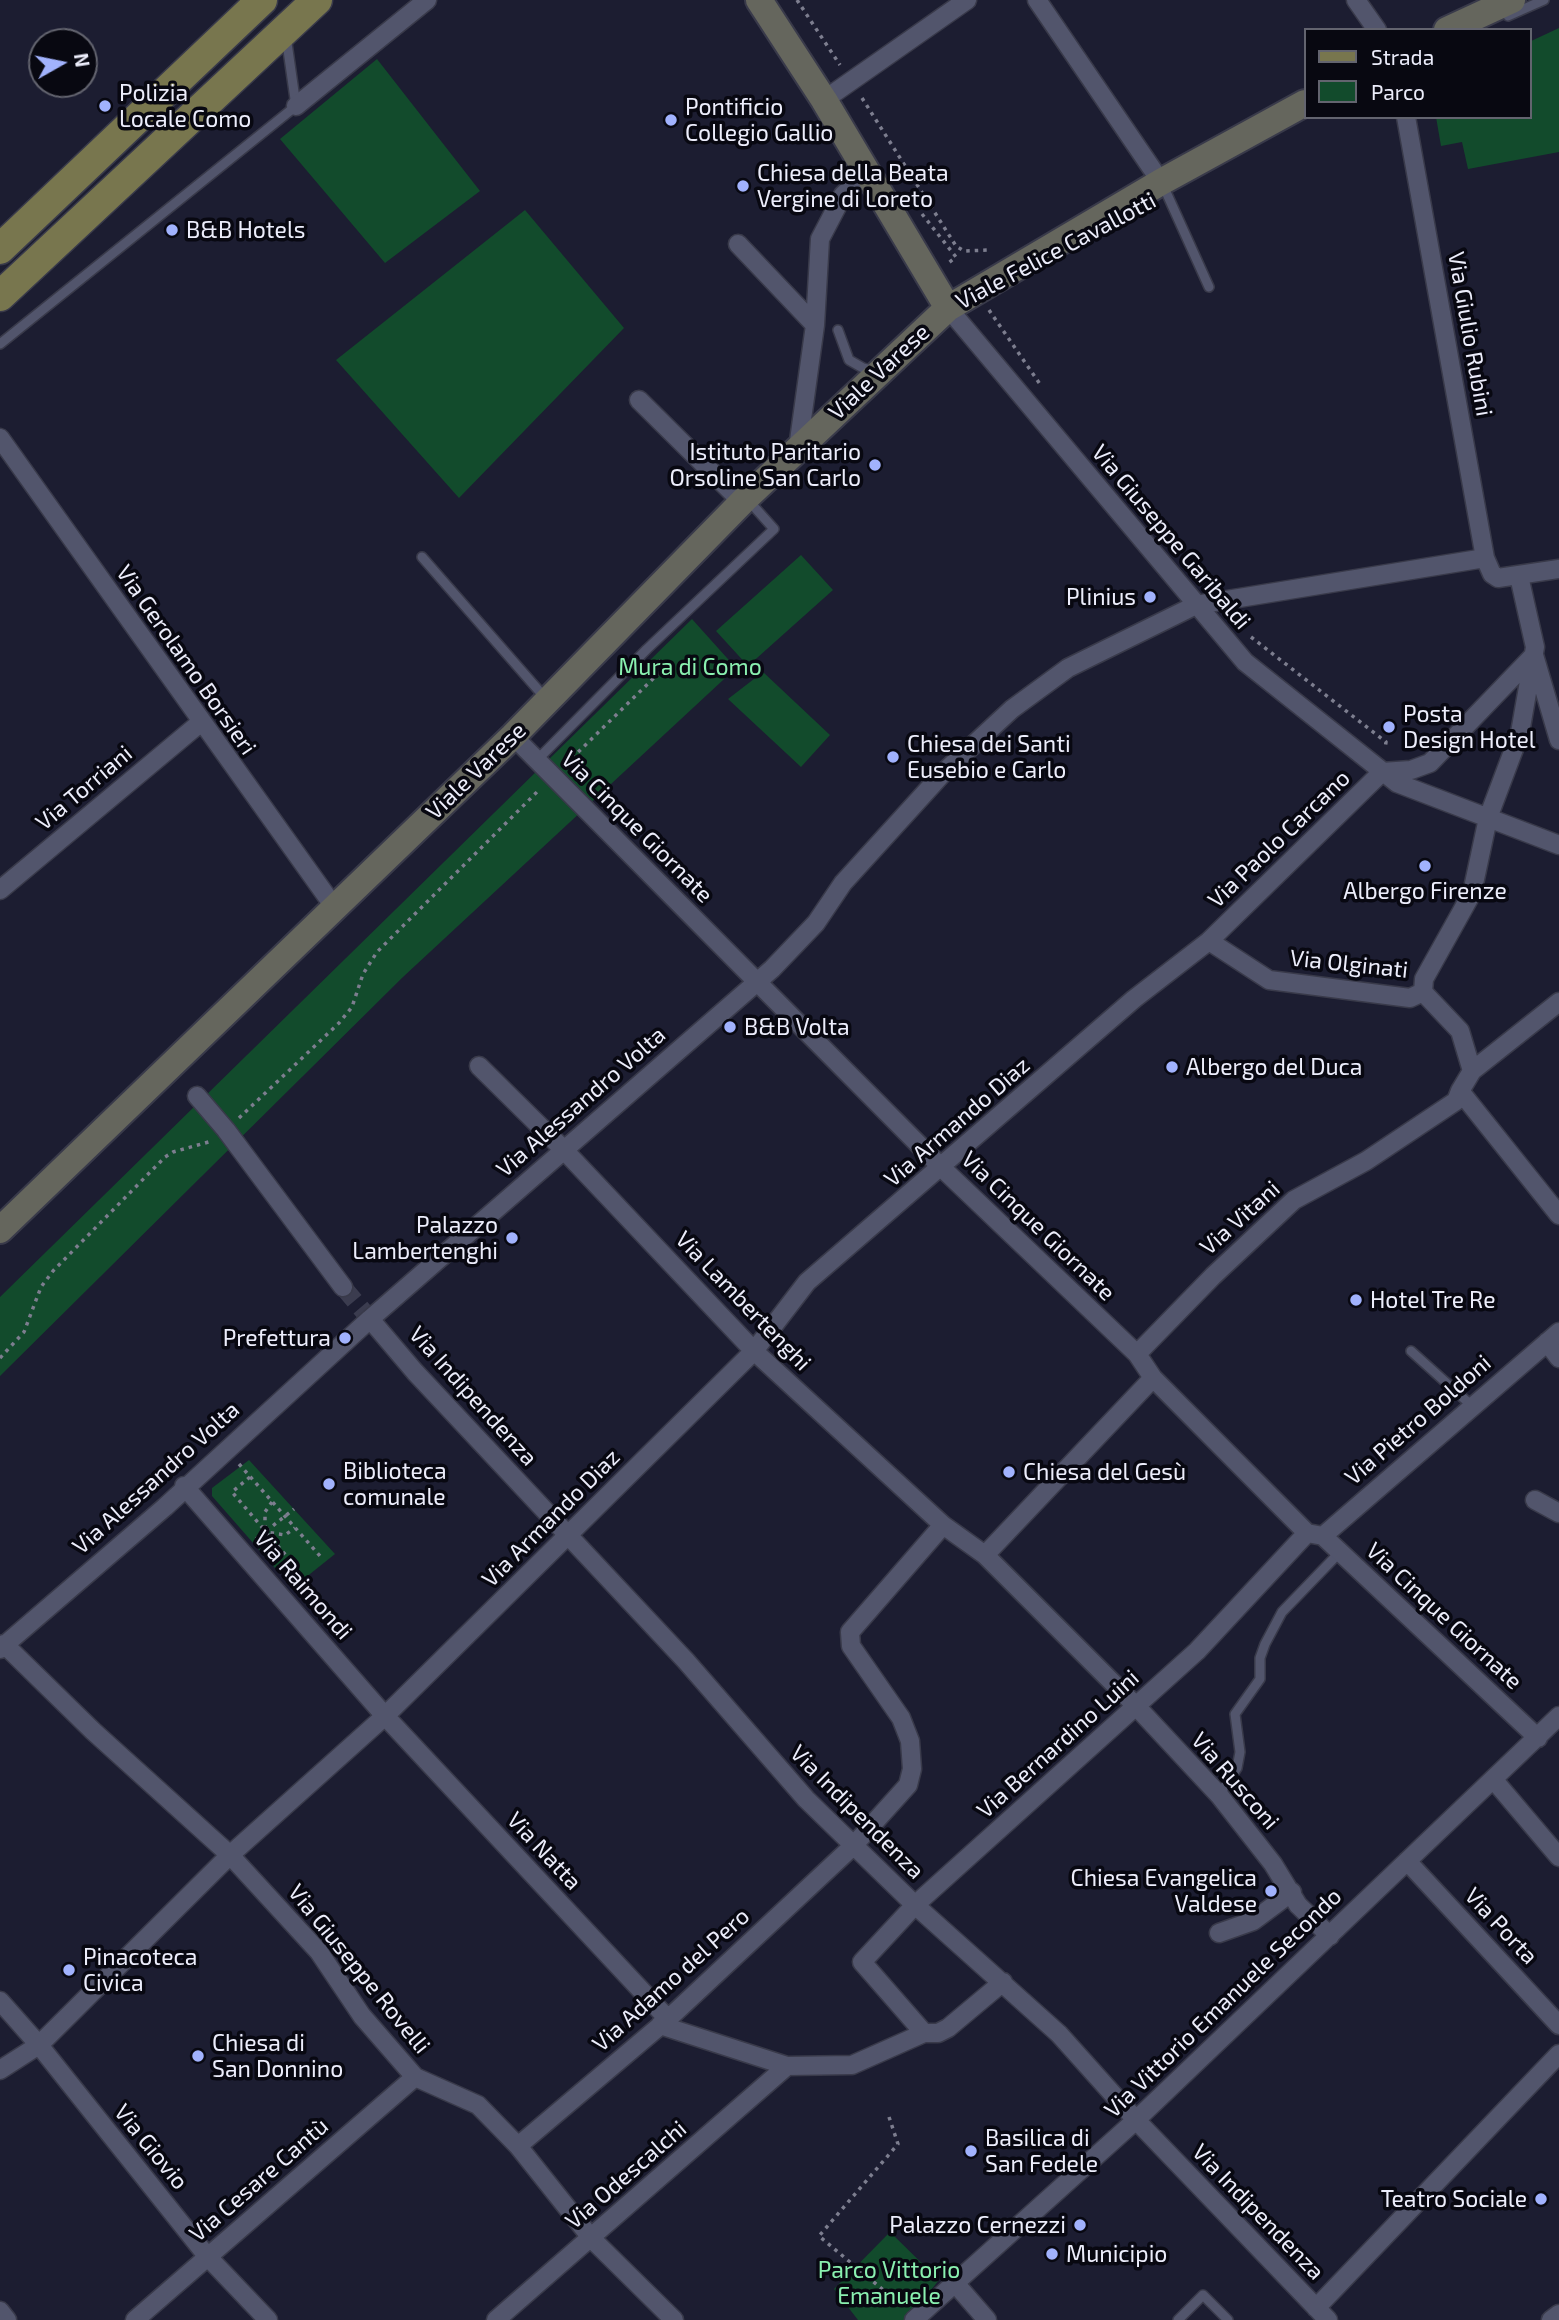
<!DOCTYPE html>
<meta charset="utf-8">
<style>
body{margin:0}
#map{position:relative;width:1559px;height:2320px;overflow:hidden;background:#1c1d31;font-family:"Exo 2",sans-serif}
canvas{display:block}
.legend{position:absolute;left:1304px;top:28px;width:228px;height:91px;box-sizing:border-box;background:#080811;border:2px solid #63646f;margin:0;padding:9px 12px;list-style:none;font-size:21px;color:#ecedfb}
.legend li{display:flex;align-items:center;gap:14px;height:35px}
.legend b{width:35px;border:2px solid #63646f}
.north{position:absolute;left:28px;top:28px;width:70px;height:70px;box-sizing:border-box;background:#080811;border:2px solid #63646f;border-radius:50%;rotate:81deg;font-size:19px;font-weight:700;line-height:28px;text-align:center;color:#ecedfb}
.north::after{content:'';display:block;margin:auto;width:24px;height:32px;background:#a1b2fd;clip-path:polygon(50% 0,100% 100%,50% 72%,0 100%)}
</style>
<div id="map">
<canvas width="1559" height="2320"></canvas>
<ul class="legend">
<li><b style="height:9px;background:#78764e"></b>Strada</li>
<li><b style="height:19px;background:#124b2c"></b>Parco</li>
</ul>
<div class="north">N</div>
</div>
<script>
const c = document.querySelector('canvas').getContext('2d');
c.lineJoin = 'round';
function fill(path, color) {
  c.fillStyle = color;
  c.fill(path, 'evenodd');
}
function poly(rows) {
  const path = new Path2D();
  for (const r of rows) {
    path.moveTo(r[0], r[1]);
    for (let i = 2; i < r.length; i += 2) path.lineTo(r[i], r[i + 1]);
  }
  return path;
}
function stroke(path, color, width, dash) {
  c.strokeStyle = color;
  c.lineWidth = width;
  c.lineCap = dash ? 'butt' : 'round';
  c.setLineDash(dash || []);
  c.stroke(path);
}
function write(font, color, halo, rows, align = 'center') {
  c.font = font + ' "Exo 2",sans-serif';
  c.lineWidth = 7;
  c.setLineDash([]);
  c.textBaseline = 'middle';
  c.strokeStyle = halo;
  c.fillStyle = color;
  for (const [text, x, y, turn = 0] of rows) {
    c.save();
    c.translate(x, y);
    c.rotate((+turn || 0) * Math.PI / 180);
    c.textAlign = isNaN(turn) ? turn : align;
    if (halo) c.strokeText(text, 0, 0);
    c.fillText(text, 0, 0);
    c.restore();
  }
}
const green = poly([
 [1559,28,1559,152,1468,169,1462,142,1441,146,1436,117,1529,117,1529,42],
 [377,59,480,191,385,263,280,139],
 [525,210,624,328,459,498,336,360],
 [801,555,833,590,748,666,716,631],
 [692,619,736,668,403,977,0,1376,0,1297],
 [763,672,830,735,801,767,728,699],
 [249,1460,335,1554,305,1578,291,1568,275,1568,212,1496,212,1488],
 [890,2232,939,2280,907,2320,858,2320,834,2289]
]);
const streetTunnel = poly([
 [343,1287,370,1319]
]);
const path = poly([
 [797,0,840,65],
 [862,98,956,246,964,251,987,250],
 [922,214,956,257,947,264],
 [989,310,1042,387],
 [1251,637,1386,742,1385,749],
 [566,764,665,667,657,659],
 [239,1118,339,1023,352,1007,363,974,377,952,540,789],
 [0,1358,24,1332,41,1287,53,1271,165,1157,173,1152,212,1141],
 [239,1464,320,1556],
 [250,1477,232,1492,289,1559],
 [272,1502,265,1512,265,1532,294,1509],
 [256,1539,265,1532,285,1535,295,1528],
 [889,2117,898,2144,819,2236,901,2305]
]);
const lane = poly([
 [1508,16,1544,0],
 [1162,183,1209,287],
 [838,330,849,360,863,368,876,371],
 [0,344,296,106,286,36],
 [422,557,547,700],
 [537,760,647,649,774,529,749,501],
 [1411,1351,1471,1405],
 [1219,1795,1237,1768,1240,1752,1235,1714,1260,1679,1260,1658,1265,1644,1282,1612,1339,1553],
 [1178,2320,1203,2295,1228,2320]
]);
const street = poly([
 [1037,0,1161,182],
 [1356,0,1377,30],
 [824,100,967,0],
 [296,106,427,0],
 [1406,117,1485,558,1492,574,1498,578,1559,569],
 [738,244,815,325,798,448],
 [948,308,1245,662,1397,783,1559,845],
 [815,325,820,239,843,195,868,172],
 [639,400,742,502],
 [0,438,335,908],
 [513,736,942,1168,1137,1354,1153,1378,1307,1533,1323,1536,1538,1738],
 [1382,772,1411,770,1430,763,1534,655,1559,740],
 [0,890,200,723],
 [1209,941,1382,772],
 [1559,1002,1472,1071,1460,1091,1559,1215],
 [479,1066,563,1149,754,1351,943,1525,985,1555,1136,1706,1219,1795,1273,1864,1298,1905,1330,1936],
 [1472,1071,1460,1031,1423,992,1424,979,1472,893,1488,818,1520,733,1535,647,1519,576],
 [197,1096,226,1130,343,1287],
 [370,1319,415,1372,686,1661,806,1799,915,1905,1059,2034,1136,2120,1328,2320],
 [1547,1342,1559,1358],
 [1137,1354,1213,1276,1294,1200,1366,1161,1456,1101,1460,1091],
 [184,1486,385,1716,668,2019],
 [1535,1500,1559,1513],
 [1323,1536,1559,1332],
 [985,1555,1153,1378],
 [4,1644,93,1731,230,1855,319,1952,362,2016,415,2077,478,2105,518,2146,592,2239,674,2320],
 [0,1649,165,1507,370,1319,772,969,816,923,843,883,944,772,1012,709,1068,668,1196,605,1485,558],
 [1493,1779,1559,1857],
 [1407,1861,1559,2025],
 [1219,1933,1253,1921,1292,1892],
 [0,2001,39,2045,207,2256,268,2320],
 [660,2025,787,2066,852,2065,924,2033,862,1962,915,1905,1197,1651,1307,1533],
 [924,2033,938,2033,948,2028,1003,1982],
 [0,2070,39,2045,230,1855,385,1716,754,1351,807,1282,1134,999,1209,941,1269,980,1410,998,1423,992],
 [518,2146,668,2019,853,1846,908,1785,912,1769,910,1741,901,1718,851,1646,850,1632,943,1525],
 [954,2282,987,2320],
 [1316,2308,1559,2054],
 [0,2311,7,2320],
 [135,2320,415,2077],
 [496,2320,787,2066],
 [914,2320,1136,2120,1559,1716],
 [1551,2320,1559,2314]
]);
const secondary = poly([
 [759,0,824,100,948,308],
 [1447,30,1512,0],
 [0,1230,513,736,746,498,948,308,1161,182,1305,103]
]);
const primary = poly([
 [0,249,262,0],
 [0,296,317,0]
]);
const markers = [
 [105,106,7,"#a1b2fd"],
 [671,120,7,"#a1b2fd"],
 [743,186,7,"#a1b2fd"],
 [172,230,7,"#a1b2fd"],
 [875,465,7,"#a1b2fd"],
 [1150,597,7,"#a1b2fd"],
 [1389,727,7,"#a1b2fd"],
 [893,757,7,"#a1b2fd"],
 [1425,866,7,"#a1b2fd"],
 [730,1027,7,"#a1b2fd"],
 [1172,1067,7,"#a1b2fd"],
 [512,1238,7,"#a1b2fd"],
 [1356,1300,7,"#a1b2fd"],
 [345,1338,7,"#a1b2fd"],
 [1009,1472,7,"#a1b2fd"],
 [329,1484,7,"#a1b2fd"],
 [1271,1891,7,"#a1b2fd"],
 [69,1970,7,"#a1b2fd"],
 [198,2056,7,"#a1b2fd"],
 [971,2151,7,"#a1b2fd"],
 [1541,2199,7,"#a1b2fd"],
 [1080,2225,7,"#a1b2fd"],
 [1052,2254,7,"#a1b2fd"]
];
const poiNames = [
 ["Polizia",119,93],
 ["Locale Como",119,119],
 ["Pontificio",685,107],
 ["Collegio Gallio",685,133],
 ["Chiesa della Beata",757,173],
 ["Vergine di Loreto",757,199],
 ["B&B Hotels",186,230],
 ["Istituto Paritario",861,452,"right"],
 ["Orsoline San Carlo",861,478,"right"],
 ["Plinius",1136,597,"right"],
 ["Posta",1403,714],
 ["Design Hotel",1403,740],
 ["Chiesa dei Santi",907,744],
 ["Eusebio e Carlo",907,770],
 ["Albergo Firenze",1425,891,"center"],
 ["B&B Volta",744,1027],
 ["Albergo del Duca",1186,1067],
 ["Palazzo",498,1225,"right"],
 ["Lambertenghi",498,1251,"right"],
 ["Hotel Tre Re",1370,1300],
 ["Prefettura",331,1338,"right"],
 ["Biblioteca",343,1471],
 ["comunale",343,1497],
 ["Chiesa del Gesù",1023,1472],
 ["Chiesa Evangelica",1257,1878,"right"],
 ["Valdese",1257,1904,"right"],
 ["Pinacoteca",83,1957],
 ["Civica",83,1983],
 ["Chiesa di",212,2043],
 ["San Donnino",212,2069],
 ["Basilica di",985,2138],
 ["San Fedele",985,2164],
 ["Teatro Sociale",1527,2199,"right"],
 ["Palazzo Cernezzi",1066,2225,"right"],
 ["Municipio",1066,2254]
];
const streetNames = [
 ["Viale Felice Cavallotti",1056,251,-28],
 ["Via Giulio Rubini",1470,334,80],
 ["Viale Varese",879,372,-43],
 ["Via Giuseppe Garibaldi",1171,537,50],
 ["Via Gerolamo Borsieri",186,660,55],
 ["Viale Varese",476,771,-44],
 ["Via Torriani",84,788,-40],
 ["Via Cinque Giornate",637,827,45],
 ["Via Paolo Carcano",1279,839,-44],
 ["Via Olginati",1349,964,6],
 ["Via Alessandro Volta",581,1102,-41],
 ["Via Armando Diaz",957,1122,-41],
 ["Via Vitani",1240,1218,-42],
 ["Via Cinque Giornate",1038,1226,44],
 ["Via Lambertenghi",743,1301,46],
 ["Via Indipendenza",473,1396,48],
 ["Via Pietro Boldoni",1418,1420,-41],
 ["Via Alessandro Volta",156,1478,-42],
 ["Via Armando Diaz",551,1518,-45],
 ["Via Raimondi",303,1585,49],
 ["Via Cinque Giornate",1444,1616,43],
 ["Via Bernardino Luini",1058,1744,-42],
 ["Via Rusconi",1235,1781,49],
 ["Via Indipendenza",857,1812,45],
 ["Via Natta",544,1851,47],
 ["Via Porta",1501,1926,47],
 ["Via Giuseppe Rovelli",359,1969,51],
 ["Via Adamo del Pero",671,1980,-42],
 ["Via Vittorio Emanuele Secondo",1223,2003,-44],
 ["Via Giovio",151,2147,51],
 ["Via Odescalchi",626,2175,-41],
 ["Via Cesare Cantù",259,2180,-41],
 ["Via Indipendenza",1258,2212,46]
];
const parkNames = [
 ["Mura di Como",690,667],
 ["Parco Vittorio",889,2270],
 ["Emanuele",889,2296]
];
fill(green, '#124b2c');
stroke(streetTunnel, '#3b3c4f', 18, [18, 9]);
stroke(lane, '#393a4a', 12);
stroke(street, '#393a4a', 21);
stroke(secondary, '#393a4a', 30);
stroke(primary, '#393a4a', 33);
stroke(path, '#7d7e8f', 3.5, [3.5, 5]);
stroke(lane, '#52556c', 9);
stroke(street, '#52556c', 18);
stroke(secondary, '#65665d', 26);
stroke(primary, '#78764e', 30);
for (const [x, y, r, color] of markers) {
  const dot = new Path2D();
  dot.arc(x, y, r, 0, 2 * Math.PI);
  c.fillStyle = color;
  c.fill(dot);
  stroke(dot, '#080811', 2.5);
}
write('23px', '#ecedfb', '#080811', poiNames, 'left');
write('23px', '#ecedfb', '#080811', streetNames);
write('23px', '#8af0b0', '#080811', parkNames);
</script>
